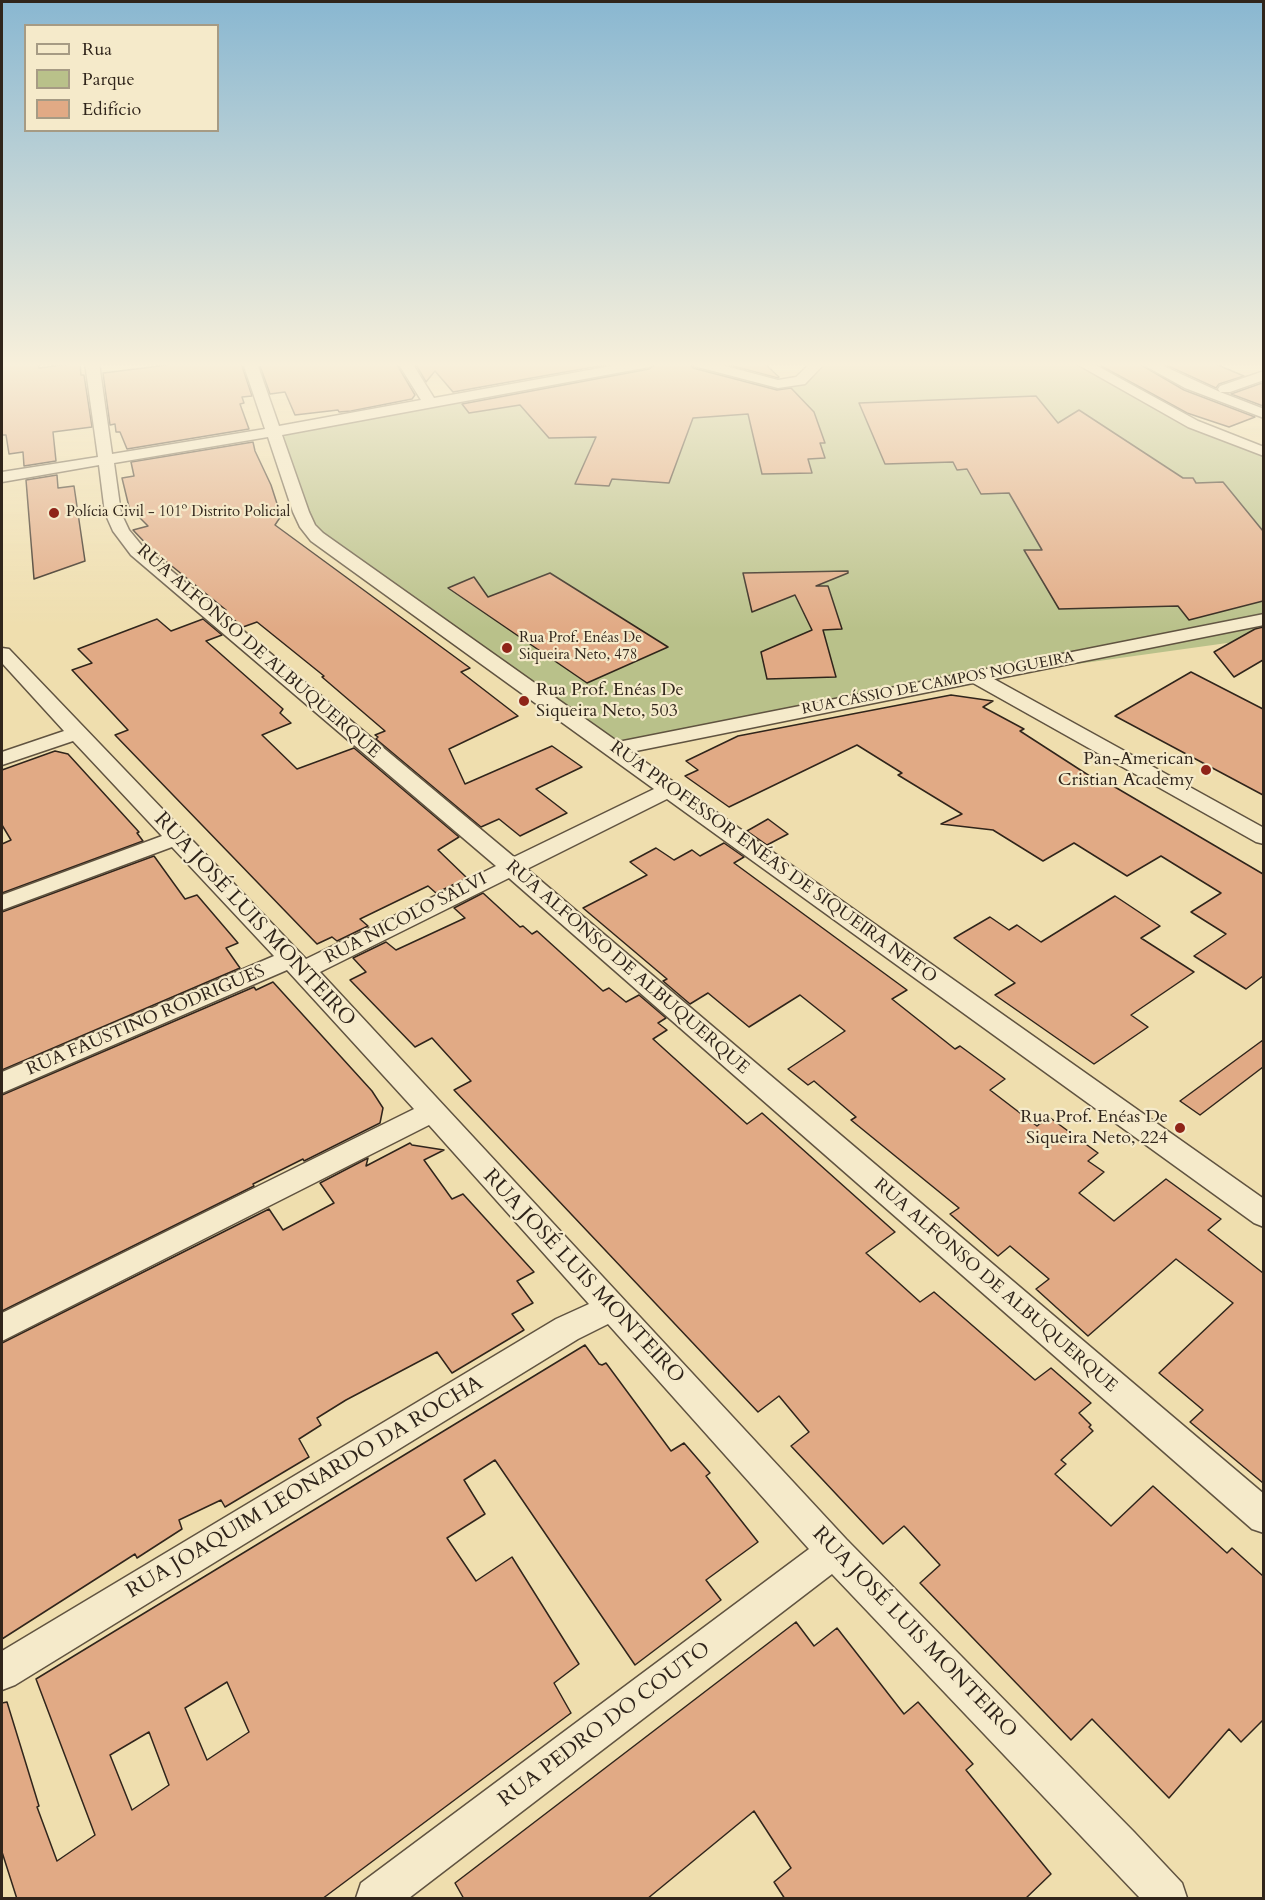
<!DOCTYPE html>
<meta charset="utf-8">
<style>
body{margin:0}
#map{position:relative;width:1265px;height:1900px;overflow:hidden;background:#efdeae;font-family:Cardo,serif}
canvas{display:block}
.frame{position:absolute;inset:0;border:3px solid #30251b;pointer-events:none}
.legend{position:absolute;left:24px;top:24px;width:195px;height:108px;box-sizing:border-box;background:#f5eaca;border:2px solid #a69b84;margin:0;padding:8px 10px;list-style:none;font-size:18px;color:#30251b}
.legend li{display:flex;align-items:center;gap:12px;height:30px}
.legend b{width:30px;border:2px solid #a69b84}
</style>
<div id="map">
<canvas width="1265" height="1900"></canvas>
<div class="frame"></div>
<ul class="legend">
<li><b style="height:8px;background:#f5eaca"></b>Rua</li>
<li><b style="height:16px;background:#b9c18a"></b>Parque</li>
<li><b style="height:16px;background:#e1aa85"></b>Edifício</li>
</ul>
</div>
<script>
const c = document.querySelector('canvas').getContext('2d');
c.lineJoin = 'round';
function fill(path, color) {
  c.fillStyle = color;
  c.fill(path, 'evenodd');
}
function poly(rows) {
  const path = new Path2D();
  for (const r of rows) {
    path.moveTo(r[0], r[1]);
    for (let i = 2; i < r.length; i += 2) path.lineTo(r[i], r[i + 1]);
  }
  return path;
}
function stroke(path, color, width, dash) {
  c.strokeStyle = color;
  c.lineWidth = width;
  c.lineCap = dash ? 'butt' : 'round';
  c.setLineDash(dash || []);
  c.stroke(path);
}
function write(font, color, halo, rows, align = 'center') {
  c.font = font + ' Cardo,serif';
  c.lineWidth = 4.5;
  c.setLineDash([]);
  c.textBaseline = 'middle';
  c.strokeStyle = halo;
  c.fillStyle = color;
  for (const [text, x, y, turn = 0] of rows) {
    c.save();
    c.translate(x, y);
    c.rotate((+turn || 0) * Math.PI / 180);
    c.textAlign = isNaN(turn) ? turn : align;
    if (halo) c.strokeText(text, 0, 0);
    c.fillText(text, 0, 0);
    c.restore();
  }
}
const green = poly([
 [662,363,697,363,762,381,800,381,818,363,1081,363,1263,453,1263,612,1258,620,617,743,317,537,272,432],
 [1263,621,1263,638,991,676]
]);
const building = poly([
 [2,363,38,363,39,368,80,363,81,375,84,375,92,427,53,432,56,461,24,466,23,452,9,454,6,435,2,435,2,363],
 [168,363,241,363,252,396,242,397,244,403,240,404,249,429,127,449,120,432,116,432,115,424,110,425,103,373,168,365,168,363],
 [259,363,396,363,415,395,412,399,351,411,339,412,338,410,295,415,285,392,270,394,259,363],
 [415,363,616,363,453,392,435,371,426,382,415,363],
 [658,363,690,363,693,368,777,390,791,388,814,412,825,443,820,443,825,458,808,459,812,473,762,474,748,414,693,418,669,483,612,479,609,486,575,484,596,437,549,438,520,405,469,413,462,404,649,369,658,363],
 [722,363,764,363,779,377,778,378,722,363],
 [1096,363,1138,363,1184,390,1255,417,1229,427,1187,413,1096,363],
 [1162,363,1213,363,1244,376,1219,384,1216,388,1162,363],
 [1262,383,1263,406,1231,394,1262,383],
 [1036,396,1058,423,1079,410,1183,478,1193,478,1196,483,1223,482,1263,531,1263,601,1189,620,1178,606,1059,609,1024,550,1042,550,1009,493,981,494,967,469,957,470,953,462,885,464,859,403,1036,396],
 [253,442,255,451,271,485,281,516,275,525,470,668,461,672,518,716,449,749,465,784,552,746,582,767,536,789,567,813,520,836,499,819,481,827,376,739,378,737,375,735,385,731,322,677,324,676,257,622,243,627,223,611,226,610,152,550,133,530,148,526,129,507,122,478,134,476,131,462,253,442],
 [57,475,58,488,74,486,85,561,34,579,26,480,57,475],
 [848,571,848,573,816,586,828,586,842,629,823,630,836,677,767,679,761,652,812,630,795,595,752,612,743,573,848,571],
 [550,573,668,647,587,683,448,588,474,577,488,597,550,573],
 [157,619,171,631,203,619,222,635,206,641,283,709,280,713,291,723,262,735,297,769,354,748,459,837,438,850,467,878,436,893,428,886,360,919,368,926,337,941,332,937,317,944,115,735,128,730,72,670,92,663,78,649,157,619],
 [1263,627,1263,660,1234,677,1214,652,1255,629,1263,627],
 [1191,672,1263,709,1263,795,1115,716,1191,672],
 [951,695,993,701,983,707,1024,729,1020,731,1099,782,1103,780,1263,874,1263,976,1246,989,1194,956,1226,934,1191,912,1221,893,1161,856,1127,876,1074,843,1043,861,993,830,941,824,962,814,898,775,902,773,857,745,729,807,685,776,698,770,686,761,738,736,951,695],
 [55,751,68,754,139,832,137,833,143,841,2,893,2,844,11,840,2,825,2,770,55,751],
 [768,819,788,834,767,845,747,831,768,819],
 [724,843,744,857,734,863,907,990,892,999,955,1049,960,1046,1005,1079,990,1090,1037,1126,1049,1117,1098,1153,1088,1161,1104,1172,1079,1193,1114,1221,1166,1179,1221,1219,1208,1230,1263,1273,1263,1483,1190,1422,1203,1410,1159,1373,1233,1303,1176,1259,1088,1336,1036,1289,1049,1279,1010,1246,998,1256,950,1214,959,1208,851,1120,856,1117,814,1081,808,1085,788,1069,845,1031,800,995,749,1027,708,993,690,1004,663,981,667,979,583,908,647,875,630,862,656,848,674,860,692,850,700,856,724,843],
 [154,856,185,899,197,895,238,943,226,948,240,968,2,1070,2,912,154,856],
 [483,893,520,927,523,926,532,934,537,931,603,991,609,988,626,1002,639,995,666,1018,658,1023,667,1030,653,1039,747,1124,762,1113,895,1232,866,1253,920,1302,934,1292,1035,1380,1051,1368,1091,1403,1079,1413,1091,1425,1089,1427,1093,1431,1061,1460,1066,1464,1055,1474,1111,1526,1153,1486,1227,1553,1232,1548,1263,1576,1263,1720,1241,1742,1229,1729,1169,1798,1092,1719,1071,1740,920,1583,940,1565,907,1529,904,1526,883,1544,791,1446,809,1432,779,1396,758,1412,454,1090,471,1081,432,1038,415,1047,350,980,366,972,353,958,386,942,396,950,465,918,454,908,483,893],
 [1115,896,1160,926,1141,938,1194,972,1131,1015,1148,1027,1094,1064,995,995,1015,983,954,938,990,917,1009,930,1017,925,1041,942,1115,896],
 [273,982,372,1091,383,1108,380,1123,304,1161,303,1159,253,1184,254,1186,2,1311,2,1095,254,987,256,990,273,982],
 [1263,1040,1263,1067,1200,1115,1180,1101,1263,1040],
 [410,1143,412,1145,444,1150,424,1160,452,1199,463,1194,534,1272,517,1281,533,1303,512,1314,524,1330,452,1373,437,1352,346,1400,317,1418,321,1425,299,1439,309,1457,225,1507,221,1500,179,1520,182,1529,137,1558,135,1554,2,1639,2,1343,269,1209,283,1230,334,1203,320,1183,368,1158,366,1166,410,1143],
 [585,1345,599,1364,602,1365,606,1363,671,1451,684,1443,710,1473,706,1476,758,1542,706,1580,721,1600,635,1665,495,1460,464,1480,485,1514,447,1538,476,1581,512,1557,579,1664,554,1683,571,1713,322,1899,17,1899,2,1852,2,1703,7,1702,39,1806,37,1807,57,1861,95,1835,36,1679,585,1345],
 [227,1682,249,1732,207,1760,185,1708,227,1682],
 [149,1732,169,1785,132,1810,110,1755,149,1732],
 [796,1622,814,1646,837,1628,904,1714,918,1702,973,1764,966,1770,1051,1874,1025,1899,785,1899,774,1882,791,1868,754,1811,647,1899,464,1899,455,1883,796,1622]
]);
const minor = poly([
 [85,363,99,363,112,454,265,429,243,363,257,363,279,426,421,400,398,363,412,363,434,398,628,363,656,363,649,367,282,435,309,512,315,525,323,533,618,742,1264,614,1264,625,994,679,1264,828,1264,844,1256,842,973,683,631,752,1264,1199,1264,1227,1254,1223,667,799,527,869,1264,1494,1264,1533,1252,1529,509,878,320,972,846,1539,1134,1832,1182,1883,1187,1898,1140,1898,832,1574,409,1898,356,1898,361,1883,809,1549,608,1324,578,1339,15,1685,2,1690,2,1651,556,1319,589,1304,429,1125,2,1341,2,1313,414,1109,287,970,2,1093,2,1072,274,956,172,847,2,910,2,895,162,836,73,741,2,765,2,752,64,731,2,663,2,648,9,649,306,959,496,866,131,555,113,531,105,513,99,465,2,482,2,472,98,457,85,363],
 [268,437,293,512,300,527,311,541,654,789,514,857,143,547,129,530,121,513,114,463,268,437],
 [692,363,714,363,778,380,796,377,811,363,825,363,805,384,778,388,694,366,692,363],
 [1075,363,1092,363,1198,421,1264,447,1264,456,1188,427,1075,363],
 [1140,363,1157,363,1220,392,1218,389,1220,386,1264,371,1264,380,1230,392,1220,392,1264,409,1264,418,1185,388,1140,363]
]);
const markers = [
 [54,513,6,"#8f2418"],
 [507,648,6,"#8f2418"],
 [524,701,6,"#8f2418"],
 [1206,770,6,"#8f2418"],
 [1180,1128,6,"#8f2418"]
];
const farPoinames = [
 ["Polícia Civil - 101º Distrito Policial",66,513],
 ["Rua Prof. Enéas De",519,639],
 ["Siqueira Neto, 478",519,656]
];
const farStreetnames = [
 ["RUA CÁSSIO DE CAMPOS NOGUEIRA",938,684,-11]
];
const streetNames = [
 ["RUA ALFONSO DE ALBUQUERQUE",258,652,41],
 ["RUA PROFESSOR ENÉAS DE SIQUEIRA NETO",773,863,36],
 ["RUA NICOLO SALVI",406,919,-27],
 ["RUA ALFONSO DE ALBUQUERQUE",627,968,41],
 ["RUA FAUSTINO RODRIGUES",146,1021,-23],
 ["RUA ALFONSO DE ALBUQUERQUE",995,1286,41]
];
const poiNames = [
 ["Rua Prof. Enéas De",536,691,"left"],
 ["Siqueira Neto, 503",536,712,"left"],
 ["Pan-American",1194,760],
 ["Cristian Academy",1194,781],
 ["Rua Prof. Enéas De",1168,1118],
 ["Siqueira Neto, 224",1168,1139]
];
const nearStreetnames = [
 ["RUA JOSÉ LUIS MONTEIRO",254,920,47],
 ["RUA JOSÉ LUIS MONTEIRO",583,1277,47],
 ["RUA JOAQUIM LEONARDO DA ROCHA",305,1488,-31],
 ["RUA JOSÉ LUIS MONTEIRO",914,1633,46],
 ["RUA PEDRO DO COUTO",605,1725,-37]
];
fill(green, '#b9c18a');
fill(building, '#e1aa85');
stroke(building, '#30251b', 1.5);
stroke(minor, '#605340', 3);
fill(minor, '#f5eaca');
const sky = c.createLinearGradient(0, 0, 0, 629);
sky.addColorStop(0, '#89b7d1');
sky.addColorStop(0.58, '#f8f0db');
sky.addColorStop(1, '#f8f0db00');
c.fillStyle = sky;
c.fillRect(0, 0, 1265, 629);
for (const [x, y, r, color] of markers) {
  const dot = new Path2D();
  dot.arc(x, y, r, 0, 2 * Math.PI);
  c.fillStyle = color;
  c.fill(dot);
  stroke(dot, '#f5eaca', 2);
}
write('15px', '#30251b', '#f5eaca', farPoinames, 'left');
write('15px', '#30251b', '#f5eaca', farStreetnames);
write('18px', '#30251b', '#f5eaca', streetNames);
write('18px', '#30251b', '#f5eaca', poiNames, 'right');
write('21px', '#30251b', '#f5eaca', nearStreetnames);
</script>
